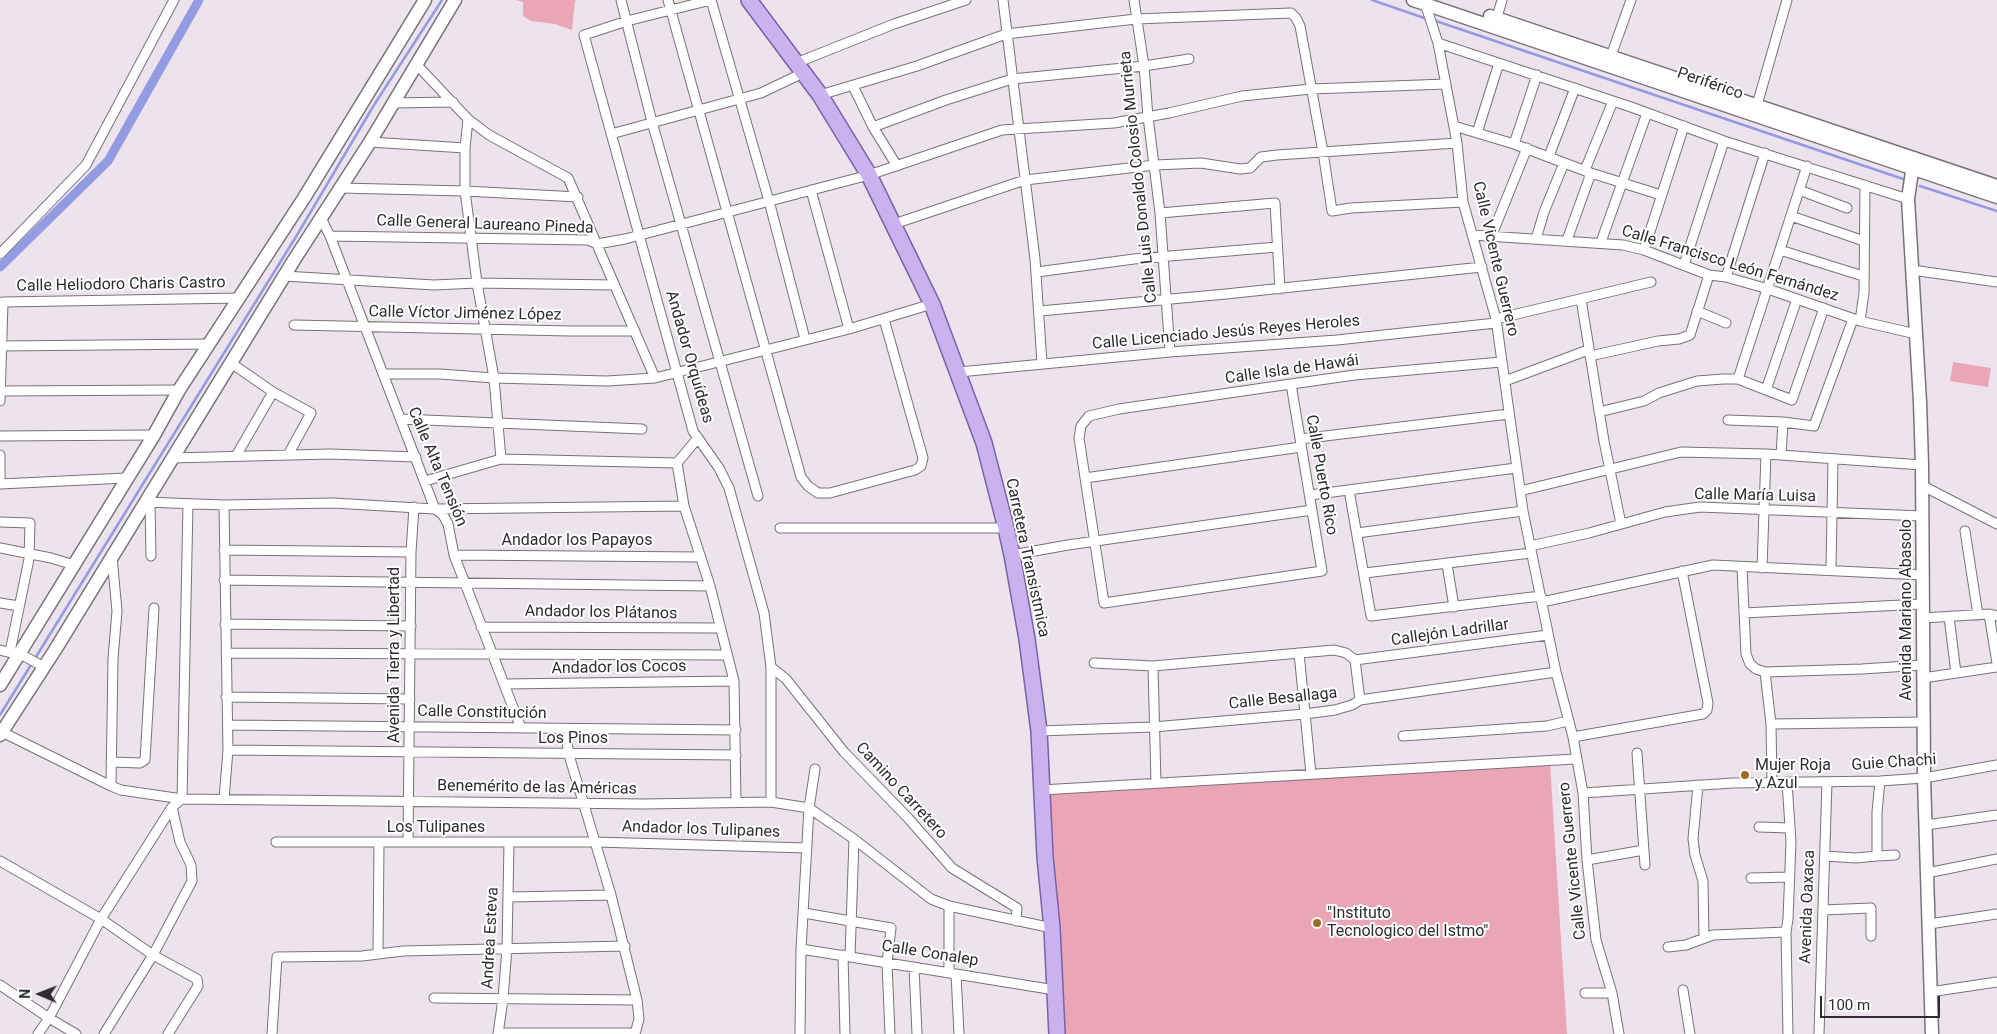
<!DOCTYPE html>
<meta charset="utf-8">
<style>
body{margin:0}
#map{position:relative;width:1997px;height:1034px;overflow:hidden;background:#ece3ed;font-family:Roboto,sans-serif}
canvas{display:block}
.north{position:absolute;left:15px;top:969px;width:50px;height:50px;-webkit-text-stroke:4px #fff;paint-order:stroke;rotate:271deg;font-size:14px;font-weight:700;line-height:20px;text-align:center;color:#302d31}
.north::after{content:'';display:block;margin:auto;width:18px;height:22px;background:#302d31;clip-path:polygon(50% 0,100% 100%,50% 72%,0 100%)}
.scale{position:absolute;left:1820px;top:996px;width:120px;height:22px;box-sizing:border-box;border:2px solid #302d31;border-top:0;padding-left:6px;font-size:15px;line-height:18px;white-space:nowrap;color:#302d31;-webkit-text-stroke:4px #fff;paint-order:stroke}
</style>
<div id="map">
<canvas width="1997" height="1034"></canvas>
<div class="north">N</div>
<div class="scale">100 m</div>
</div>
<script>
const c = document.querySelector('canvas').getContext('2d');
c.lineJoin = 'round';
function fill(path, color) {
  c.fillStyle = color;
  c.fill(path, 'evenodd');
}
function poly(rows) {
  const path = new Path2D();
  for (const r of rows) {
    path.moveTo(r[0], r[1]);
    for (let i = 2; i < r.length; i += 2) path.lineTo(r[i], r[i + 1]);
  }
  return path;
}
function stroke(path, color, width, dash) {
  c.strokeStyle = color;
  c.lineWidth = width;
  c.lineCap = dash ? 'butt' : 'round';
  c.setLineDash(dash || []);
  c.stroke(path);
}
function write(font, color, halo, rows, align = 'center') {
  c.font = font + ' Roboto,sans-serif';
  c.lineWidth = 4;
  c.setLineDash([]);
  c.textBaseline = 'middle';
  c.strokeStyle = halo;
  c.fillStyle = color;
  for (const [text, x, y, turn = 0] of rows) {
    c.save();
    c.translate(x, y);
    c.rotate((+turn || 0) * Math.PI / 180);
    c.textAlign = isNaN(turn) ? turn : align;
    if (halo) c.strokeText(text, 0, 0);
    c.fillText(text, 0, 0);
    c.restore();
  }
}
const green = poly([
 [516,0,578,0,575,1,572,30,555,24,531,21,523,16,523,2],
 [1953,362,1991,368,1988,387,1950,381],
 [1550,764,1567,1034,1058,1034,1041,790]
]);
const stream = poly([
 [1372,0,1427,19],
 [1433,20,1906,180],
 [1920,186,1997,211],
 [0,715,297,235,374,105,442,0]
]);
const canal = poly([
 [0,267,108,161,199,0]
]);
const street = poly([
 [621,0,652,122,758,496],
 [668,0,801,477,808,486,818,493,830,493,915,470,921,466,923,458,884,319],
 [1003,0,1035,259,1042,363],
 [1134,0,1144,66,1148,117,1160,213,1170,352],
 [1424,0,1438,43,1457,143,1463,202,1496,319,1523,511,1556,672,1573,737,1583,793,1587,860,1596,940,1612,993,1619,1034],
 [1495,24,1502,0],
 [1438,43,1631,107,1724,141,1908,199],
 [1611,56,1631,0],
 [796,63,894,24,966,0],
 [417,65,468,119,489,135,568,178,655,378],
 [853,86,873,127,897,166],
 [820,95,917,66,1006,34,1136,19,1291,13,1296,18,1300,26,1323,152,1332,211,1351,208,1463,202],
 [394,103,453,102],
 [1757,105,1787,0],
 [468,119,465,148,465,191,477,283,494,378,501,459],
 [1454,126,1514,144,1591,173,1661,195],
 [873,127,946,100,1012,79,1144,66,1189,59],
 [1477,133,1499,63],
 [611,134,761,93,803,73],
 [370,142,465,148],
 [1514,144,1537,75],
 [1549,156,1575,88],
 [1807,166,1738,379,1792,400,1824,308],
 [1585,170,1613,101],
 [341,188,465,191,578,197],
 [811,190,849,329],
 [1799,190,1847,208],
 [1160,213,1275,203,1280,289],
 [1791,216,1864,241],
 [321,218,330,236,435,509,443,515,448,524,454,555,521,728],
 [894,224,1025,180,1155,165,1201,163,1240,169,1250,168,1261,157,1277,155,1457,143],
 [1472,235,1623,245,1644,250,1709,275,1726,277,1768,289,1860,321,1916,334],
 [330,236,588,240,597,244,625,239,869,175,1002,130,1114,123,1169,113,1242,96,1311,89,1446,84],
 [1491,237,1527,148],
 [1536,239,1544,212,1564,163],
 [1567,240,1591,173],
 [1601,242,1647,113],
 [1644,250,1684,126],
 [1780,250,1863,276],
 [0,254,86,165,174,0],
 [1684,265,1724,141],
 [1912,270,1997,282],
 [1037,272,1134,259,1277,247],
 [284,276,434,285,477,283,614,285],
 [1726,277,1765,153],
 [1581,299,1604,441,1621,524],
 [1040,311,1226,294,1482,267],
 [1697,311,1726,323],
 [1496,319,1651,282],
 [1860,321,1864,293,1865,185],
 [294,325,570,331,635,331],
 [0,346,210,344],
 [1590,356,1658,341,1679,339,1690,335,1709,275],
 [231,363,273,392,311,413,288,455],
 [959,372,1170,352,1337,340,1496,323],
 [383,374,440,374,494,378,607,381,655,378,849,329,932,304],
 [1505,381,1588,350],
 [1291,384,1322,571,1104,603,1079,438,1081,426,1089,416,1119,409,1291,384,1355,375,1501,362],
 [1766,390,1797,299],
 [0,391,179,390],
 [0,401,3,302,240,298],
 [1599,412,1644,401,1659,393,1697,381,1723,379,1738,379],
 [401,419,642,429],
 [1728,420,1783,422,1814,426,1853,319],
 [0,436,154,435],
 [697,439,677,463,684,506,710,586,734,681,736,802],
 [1300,439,1509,414],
 [0,455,0,484],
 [1781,455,1783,422],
 [236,456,273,392],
 [172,458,330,454,416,457],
 [1085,478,1301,447],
 [425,481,501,459,677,463],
 [0,484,126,478],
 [1923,486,1997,524],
 [1349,490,1371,616,1541,596],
 [1520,491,1681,452,1766,454,1922,465],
 [1310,495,1516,468],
 [145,502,224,505,333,503,435,509,684,506],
 [150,502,151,556],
 [224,505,228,750,224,799],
 [0,522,30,523,29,559,10,652],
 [780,528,1006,528],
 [1965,531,1978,615],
 [1357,533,1523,511],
 [1530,546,1589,533,1665,512,1700,507,1923,516],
 [0,548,51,558,74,565],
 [224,550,411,552],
 [454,555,700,557],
 [1012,555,1068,545,1312,510],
 [1447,564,1454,607],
 [1742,568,1746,654,1750,664,1756,669,1765,672,1862,669,1923,665],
 [1762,568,1766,454],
 [1831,569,1833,459],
 [1365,573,1531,553],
 [224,580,710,586],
 [1542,602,1713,565,1923,575],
 [0,603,19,606],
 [1744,613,1922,604],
 [1989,614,1997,663],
 [1949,617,1956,673],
 [1922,618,1989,614,1997,616],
 [225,624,411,626],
 [481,627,720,628],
 [0,650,24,656,44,667],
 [226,653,727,655],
 [1299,653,1311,774],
 [1355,660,1548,635],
 [1094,663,1153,666,1334,650,1346,653,1355,660,1360,700],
 [1153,666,1156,783],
 [771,667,786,679,844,752,908,818,952,868,1017,908,1016,921],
 [1765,672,1771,724,1772,782],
 [1923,678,1997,667],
 [504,684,734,681],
 [226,697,410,699],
 [1771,724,1924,722],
 [228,725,736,730],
 [565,729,569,755,611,895,637,1000,639,1019,635,1034],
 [1039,731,1153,727,1305,714,1335,710,1352,705,1360,700,1556,672],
 [2,732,111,786,121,790,182,799,645,804,771,802,809,808,854,839,931,899,949,906,1052,928],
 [1403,736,1547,726,1568,721],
 [1573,737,1703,714,1707,710,1708,703,1682,571],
 [228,750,736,755],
 [1637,753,1645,865],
 [111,762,140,763,145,760,154,608],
 [1787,782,1791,842,1788,919,1786,932,1788,1034],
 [1698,785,1693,839,1695,855,1703,881,1704,938],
 [111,786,113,659,117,611,112,557],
 [1041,790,1575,759],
 [1583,793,1733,783,1880,781,1924,778,1997,765],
 [771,802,771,667,764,613,729,488,719,468,693,431,584,35,627,21,711,0,769,201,805,339],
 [1926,825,1997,815],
 [1759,827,1790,828],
 [276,842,595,842,807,848],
 [408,842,411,552,414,507],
 [1825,856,1856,858,1877,856,1877,812,1880,781],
 [1877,856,1895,855],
 [1587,860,1644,850],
 [0,861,101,919,153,955,197,979,198,986,168,1034],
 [1927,873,1997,859],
 [1751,878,1789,877],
 [509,897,611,895],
 [1823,910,1871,908,1871,936],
 [804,913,891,928,887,963,890,1034],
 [1929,924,1997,914],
 [1668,947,1686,945,1713,935,1786,932],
 [801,949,1055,990],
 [378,953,379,842],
 [843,955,845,1034],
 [850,957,854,839],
 [914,967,917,1034],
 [949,973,949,906],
 [956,974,959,1034],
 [0,985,49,1018,76,1034],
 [1683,990,1690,1034],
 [1930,992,1997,982],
 [1585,993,1612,993],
 [434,998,637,1000],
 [498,1033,635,1033],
 [38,1034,49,1018,101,919,172,807,182,799,188,504],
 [104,1034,153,955,192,881,191,865,180,842,172,807],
 [272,1034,277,957,362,956,403,951,625,946],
 [498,1034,503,999,507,948,509,843],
 [800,1034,801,949,809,808,815,769],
 [1819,1034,1827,782]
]);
const secondary = poly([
 [1413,0,1997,197],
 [1490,16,1997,186],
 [1914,158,1908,199,1920,402,1922,465,1924,778,1932,1034],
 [0,685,154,435,179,390,304,198,425,0],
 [0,735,55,650,294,260,370,142,455,0]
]);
const primary = poly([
 [749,0,820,95,869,175,932,304,984,443,1006,528,1012,555,1027,639,1039,731,1045,857,1052,928,1057,1034]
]);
const markers = [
 [1745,775,5,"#a26a27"],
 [1317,923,5,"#a26a27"]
];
const streetNames = [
 ["Periférico",1710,84,19],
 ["Calle Luis Donaldo Colosio Murrieta",1139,177,-96],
 ["Calle General Laureano Pineda",485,225,2],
 ["Calle Vicente Guerrero",1495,259,77],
 ["Calle Francisco León Fernández",1730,264,17],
 ["Calle Heliodoro Charis Castro",121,285,-1],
 ["Calle Víctor Jiménez López",465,314,1],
 ["Calle Licenciado Jesús Reyes Heroles",1226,333,-5],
 ["Andador Orquídeas",689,357,74],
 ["Calle Isla de Hawái",1292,370,-8],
 ["Calle Alta Tensión",437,467,67],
 ["Calle Puerto Rico",1321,475,80],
 ["Calle María Luisa",1755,496,1],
 ["Andador los Papayos",577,541],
 ["Carretera Transistmica",1027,558,78],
 ["Avenida Mariano Abasolo",1907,610,-90],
 ["Andador los Plátanos",601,613,1],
 ["Callejón Ladrillar",1450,633,-8],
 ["Avenida Tierra y Libertad",395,655,-90],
 ["Andador los Cocos",619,668,-1],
 ["Calle Besallaga",1283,699,-6],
 ["Calle Constitución",482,713,1],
 ["Los Pinos",573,739],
 ["Guie Chachi",1894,763,-4],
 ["Benemérito de las Américas",537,788,1],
 ["Camino Carretero",901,791,47],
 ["Los Tulipanes",436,828],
 ["Andador los Tulipanes",701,830,2],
 ["Calle Vicente Guerrero",1573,861,-96],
 ["Avenida Oaxaca",1808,907,-88],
 ["Andrea Esteva",491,938,-87],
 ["Calle Conalep",930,954,9]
];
const poiNames = [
 ["Mujer Roja",1755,766],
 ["y Azul",1755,784],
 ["\"Instituto",1327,914],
 ["Tecnologico del Istmo\"",1327,932]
];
fill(green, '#eaa6b6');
stroke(stream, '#939be2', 2.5);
stroke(canal, '#939be2', 9);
stroke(street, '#7a727b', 11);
stroke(secondary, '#7a727b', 15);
stroke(primary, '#7c62a6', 18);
stroke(street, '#fff', 9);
stroke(secondary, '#fff', 12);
stroke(primary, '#c9b2ef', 15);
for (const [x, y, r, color] of markers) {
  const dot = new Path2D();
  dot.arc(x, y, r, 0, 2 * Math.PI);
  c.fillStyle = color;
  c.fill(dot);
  stroke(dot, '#fff', 2);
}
write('16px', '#302d31', '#fff', streetNames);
write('16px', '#302d31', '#fff', poiNames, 'left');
</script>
